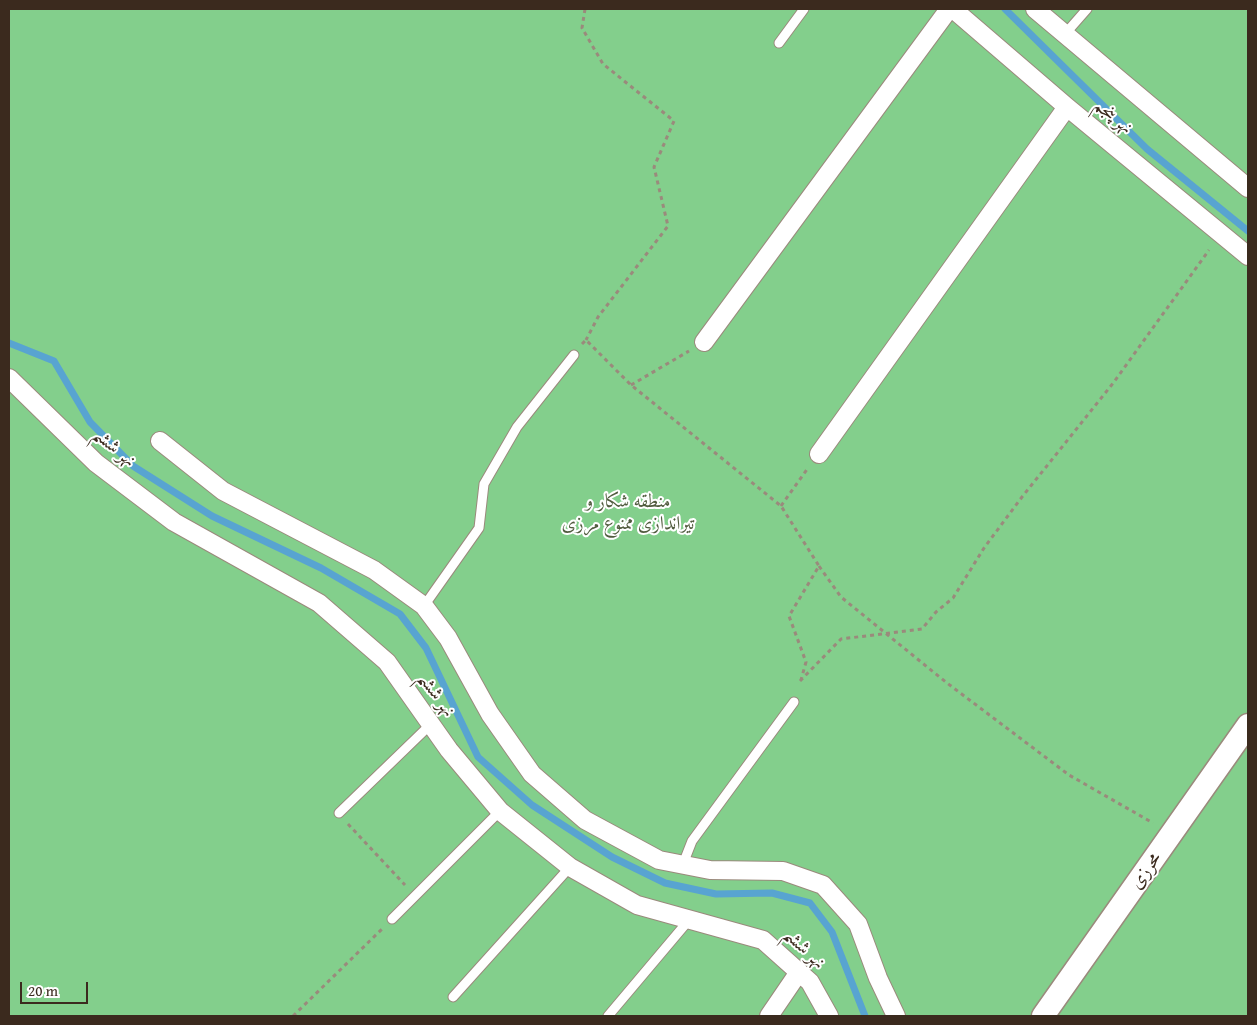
<!DOCTYPE html>
<meta charset="utf-8">
<style>
body{margin:0}
#map{position:relative;width:1257px;height:1025px;overflow:hidden;background:#f9ead9;font-family:"Gentium Book Plus",serif}
canvas{display:block}
.frame{position:absolute;inset:0;border:10px solid #3b2a1e;pointer-events:none}
.scale{position:absolute;left:20px;top:982px;width:68px;height:22px;box-sizing:border-box;border:2px solid #3b2a1e;border-top:0;padding-left:6px;font-size:15px;line-height:18px;white-space:nowrap;color:#3b2a1e;-webkit-text-stroke:4px #fff;paint-order:stroke}
</style>
<div id="map">
<canvas width="1257" height="1025"></canvas>
<div class="frame"></div>
<div class="scale">20 m</div>
</div>
<script>
const c = document.querySelector('canvas').getContext('2d');
c.lineJoin = 'round';
function fill(path, color) {
  c.fillStyle = color;
  c.fill(path, 'evenodd');
}
function poly(rows) {
  const path = new Path2D();
  for (const r of rows) {
    path.moveTo(r[0], r[1]);
    for (let i = 2; i < r.length; i += 2) path.lineTo(r[i], r[i + 1]);
  }
  return path;
}
function stroke(path, color, width, dash) {
  c.strokeStyle = color;
  c.lineWidth = width;
  c.lineCap = dash ? 'butt' : 'round';
  c.setLineDash(dash || []);
  c.stroke(path);
}
function write(font, color, halo, rows, align = 'center') {
  c.font = font + ' "Gentium Book Plus",Amiri,serif';
  c.lineWidth = 4;
  c.setLineDash([]);
  c.textBaseline = 'middle';
  c.strokeStyle = halo;
  c.fillStyle = color;
  for (const [text, x, y, turn = 0] of rows) {
    c.save();
    c.translate(x, y);
    c.rotate((+turn || 0) * Math.PI / 180);
    c.textAlign = isNaN(turn) ? turn : align;
    if (halo) c.strokeText(text, 0, 0);
    c.fillText(text, 0, 0);
    c.restore();
  }
}
const green = poly([
 [9,9,1248,9,1248,1016,9,1016]
]);
const stream = poly([
 [1005,9,1147,149,1248,231],
 [9,343,54,361,90,422,133,466,212,516,321,568,400,614,426,648,478,757,532,805,612,857,665,883,716,894,772,893,810,903,832,932,865,1016]
]);
const path = poly([
 [585,9,582,28,603,64,674,121,654,167,668,226,598,317,586,340],
 [582,344,586,340,631,385,781,506,819,566,789,616,806,662,801,680],
 [631,385,689,351],
 [781,506,808,468],
 [819,566,841,597,947,683,1069,775,1153,823],
 [800,681,841,639,922,629,936,612,953,598,984,548,1022,497,1114,382,1209,250],
 [348,824,405,885],
 [293,1016,383,928]
]);
const service = poly([
 [1065,34,1087,9],
 [779,43,804,9],
 [424,606,479,528,484,484,517,427,574,355],
 [339,813,431,724],
 [683,864,692,841,794,702],
 [392,919,500,811],
 [453,997,570,867],
 [608,1016,689,920]
]);
const minor = poly([
 [953,9,1067,107,1248,256],
 [1035,9,1248,188],
 [704,342,949,9],
 [9,378,96,463,174,522,319,603,387,662,449,750,500,811,570,867,637,905,763,940,810,982,829,1016],
 [160,441,223,491,374,570,424,606,448,638,490,714,532,774,585,820,659,860,710,870,783,871,823,885,858,924,878,978,896,1016],
 [819,454,1067,107],
 [769,1016,799,972]
]);
const tertiary = poly([
 [1043,1016,1248,725]
]);
const streetNames = [
 ["نهر پنجم",1113,117,39],
 ["نهر ششم",114,448,40],
 ["نهر ششم",436,695,54],
 ["محرزی",1146,871,-55],
 ["نهر ششم",804,949,44]
];
const parkNames = [
 ["منطقه شکار و",628,502],
 ["تیراندازی ممنوع مرزی",628,524]
];
fill(green, '#83cf8c');
stroke(stream, '#58a4d1', 7);
stroke(service, '#9a8a7c', 11);
stroke(minor, '#9a8a7c', 20);
stroke(tertiary, '#9a8a7c', 25);
stroke(path, '#9a8a7c', 3, [4, 4]);
stroke(service, '#fff', 9);
stroke(minor, '#fff', 18);
stroke(tertiary, '#fff', 22);
write('19px', '#3b2a1e', '#fff', streetNames);
write('19px', '#515c3f', '#fff', parkNames);
</script>
